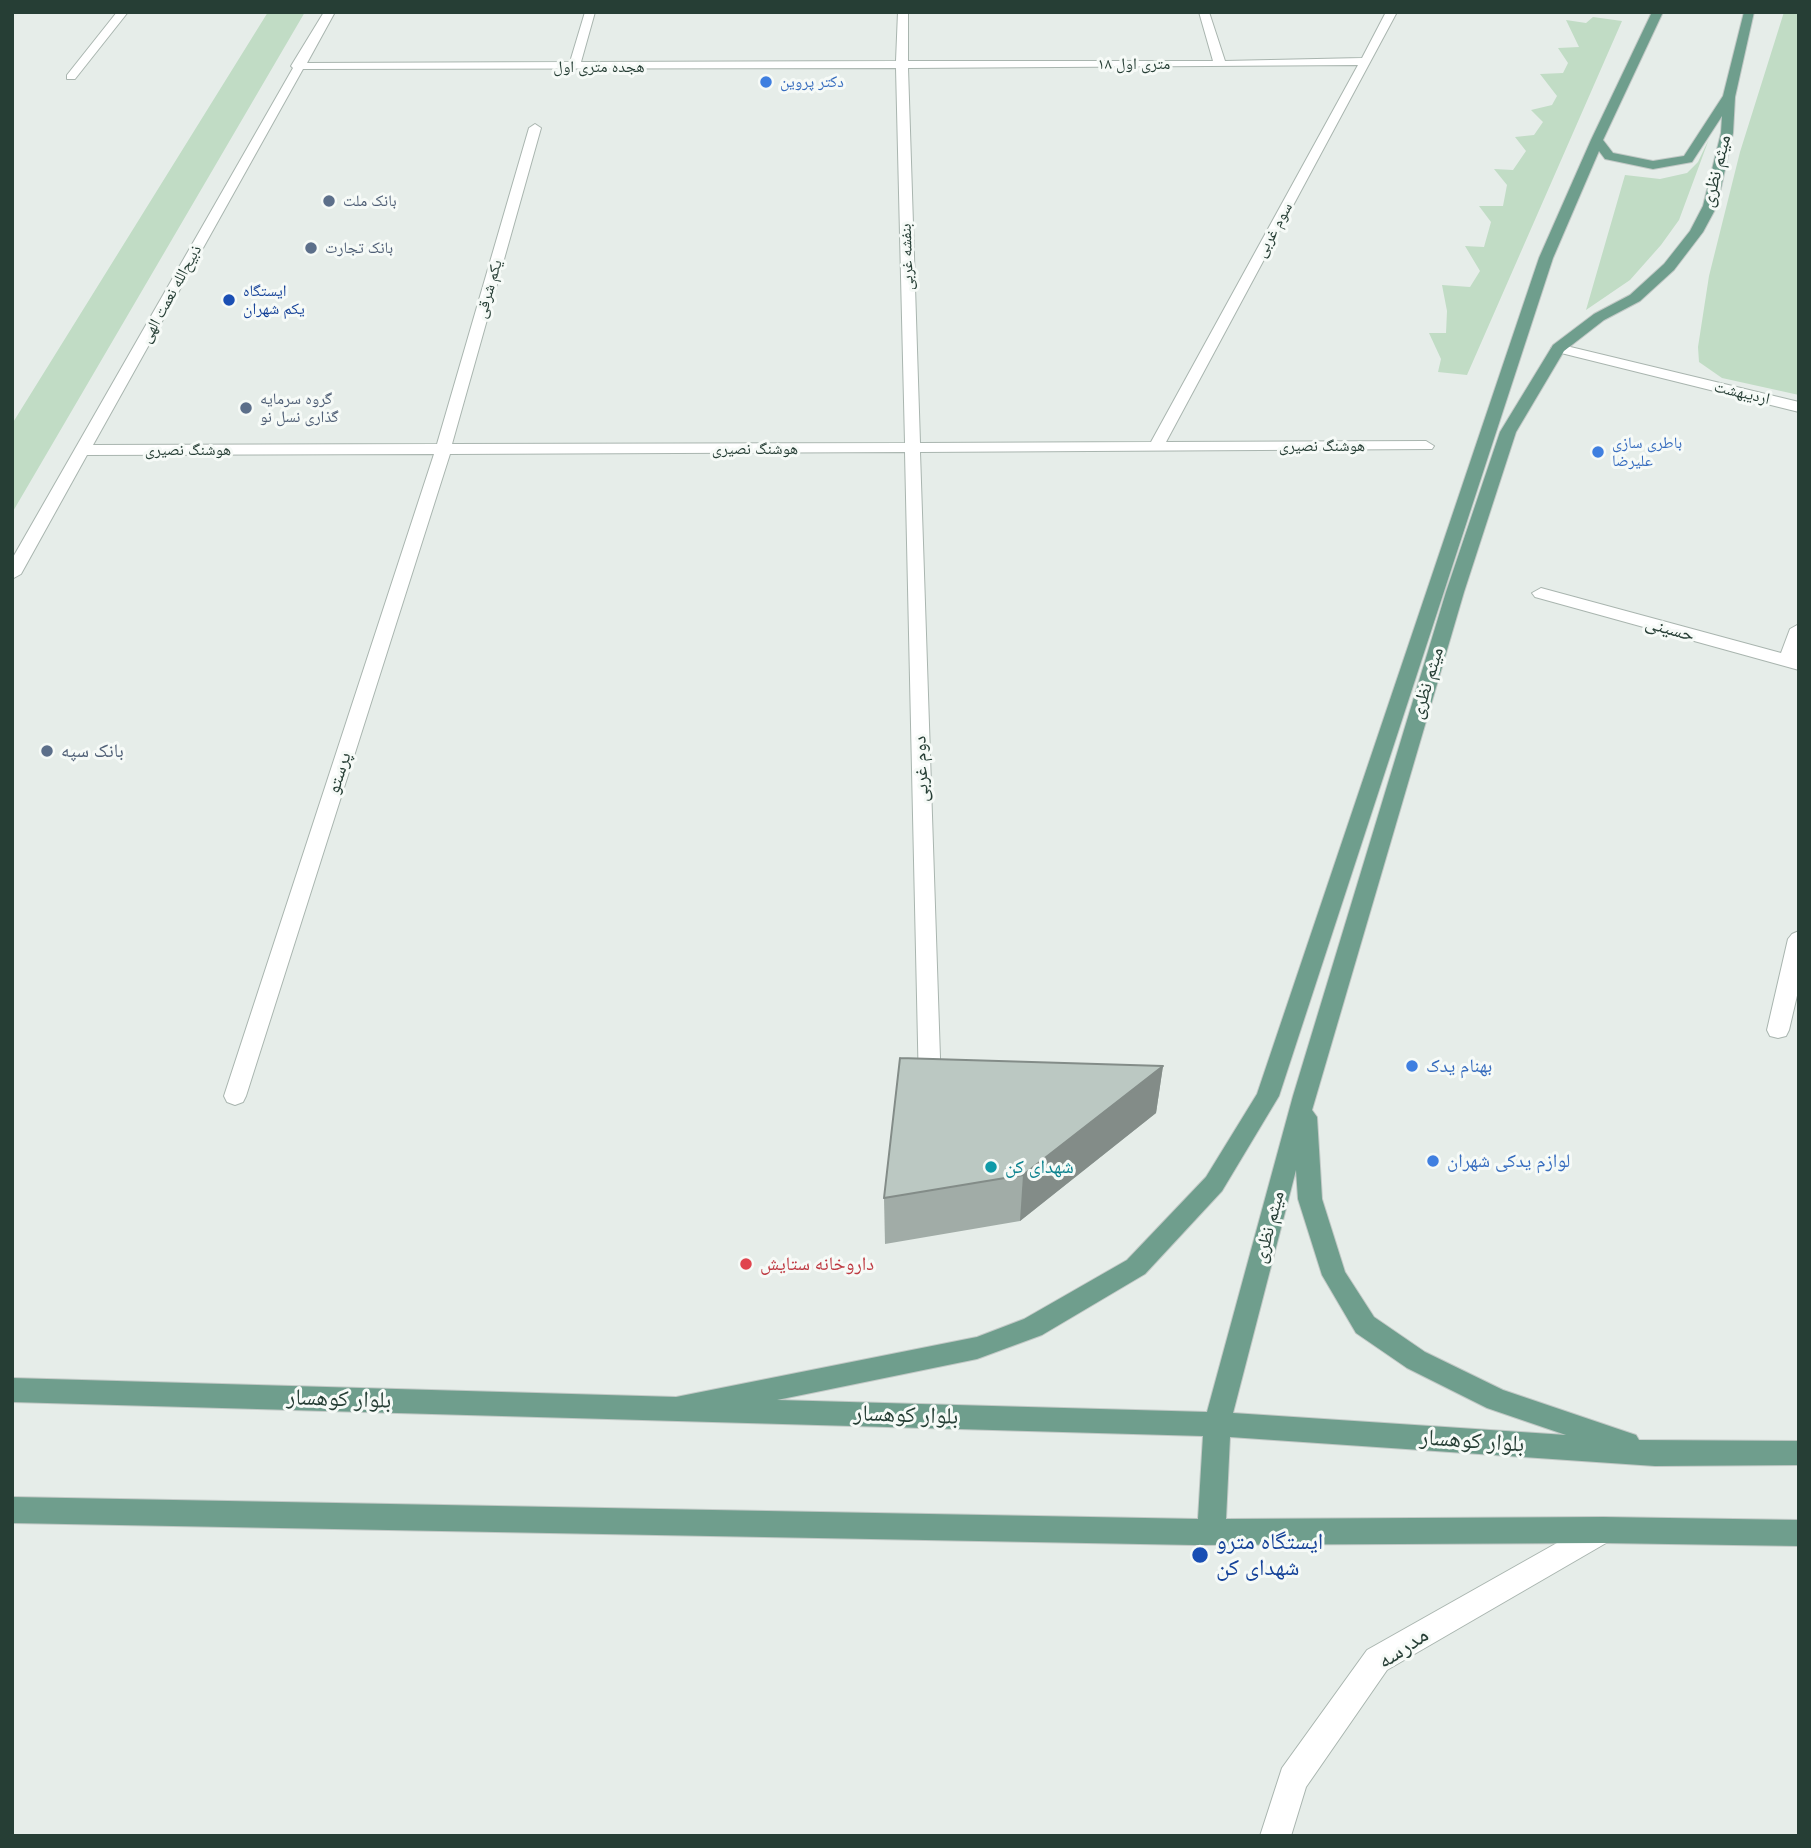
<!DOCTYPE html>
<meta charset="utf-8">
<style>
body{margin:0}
#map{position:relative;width:1811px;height:1848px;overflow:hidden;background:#e6ede9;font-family:Raleway,sans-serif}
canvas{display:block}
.frame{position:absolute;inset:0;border:14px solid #263e35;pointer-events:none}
</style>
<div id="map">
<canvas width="1811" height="1848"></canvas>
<div class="frame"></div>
</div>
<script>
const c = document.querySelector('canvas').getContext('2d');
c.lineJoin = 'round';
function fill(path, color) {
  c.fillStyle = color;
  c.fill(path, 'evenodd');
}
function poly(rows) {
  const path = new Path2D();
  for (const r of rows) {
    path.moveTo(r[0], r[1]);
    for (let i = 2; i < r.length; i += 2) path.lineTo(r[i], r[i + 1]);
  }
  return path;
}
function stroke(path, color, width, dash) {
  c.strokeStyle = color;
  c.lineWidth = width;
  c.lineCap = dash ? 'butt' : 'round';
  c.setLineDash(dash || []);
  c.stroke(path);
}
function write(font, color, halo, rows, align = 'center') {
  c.font = font + ' Raleway,"Noto Naskh Arabic",sans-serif';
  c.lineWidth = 6;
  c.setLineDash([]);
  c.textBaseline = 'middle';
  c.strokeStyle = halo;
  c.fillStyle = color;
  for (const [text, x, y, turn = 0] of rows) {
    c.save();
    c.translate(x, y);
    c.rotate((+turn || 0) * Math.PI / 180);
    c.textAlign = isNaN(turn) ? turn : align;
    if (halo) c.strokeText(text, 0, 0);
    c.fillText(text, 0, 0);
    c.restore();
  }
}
const green = poly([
 [268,12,305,12,12,513,12,424],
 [1784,12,1799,12,1799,395,1722,378,1699,362,1698,347,1709,276,1740,152],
 [1593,17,1622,21,1467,375,1438,372,1441,359,1429,333,1446,333,1447,311,1442,285,1470,287,1480,271,1465,246,1484,247,1491,222,1479,206,1503,206,1507,185,1494,169,1513,170,1526,151,1515,137,1534,135,1543,122,1531,110,1552,105,1557,96,1540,74,1563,73,1568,63,1558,48,1579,47,1566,20,1586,23],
 [1709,139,1679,220,1661,245,1630,280,1586,310,1625,175,1660,179,1687,173,1698,162]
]);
const minor = poly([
 [117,12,128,12,75,79,67,79,67,75,117,12],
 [324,12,335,12,307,63,570,62,585,12,595,12,581,62,896,61,898,12,908,12,908,61,1213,61,1199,12,1209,12,1225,61,1362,58,1386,12,1397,12,1166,442,1426,441,1434,446,1432,449,920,452,941,1088,938,1094,930,1097,922,1094,919,1088,905,452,450,454,246,1096,243,1102,235,1105,227,1102,224,1096,434,454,87,455,21,574,12,579,12,559,293,68,291,66,324,12],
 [1358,65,1151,442,920,443,908,68,1358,65],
 [896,68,905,443,452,444,541,128,535,124,529,128,437,444,93,445,303,69,896,68],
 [1558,344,1799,402,1799,412,1553,351,1551,348,1558,344],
 [1541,588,1781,653,1790,629,1799,624,1799,670,1535,597,1532,593,1541,588],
 [1799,931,1799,987,1789,1030,1786,1036,1778,1038,1770,1036,1767,1030,1788,939,1792,934,1799,931],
 [1603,1517,1613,1521,1617,1530,1613,1539,1387,1670,1306,1787,1291,1836,1260,1836,1282,1768,1367,1650,1603,1517]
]);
const major = poly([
 [1652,12,1663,12,1603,140,1613,153,1653,161,1684,156,1723,96,1744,12,1754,12,1735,97,1733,133,1717,206,1703,232,1674,270,1640,301,1604,320,1564,351,1516,432,1464,592,1312,1110,1317,1117,1322,1199,1345,1272,1374,1317,1425,1352,1503,1390,1627,1432,1636,1435,1639,1440,1799,1441,1799,1465,1655,1466,1230,1437,1226,1519,1603,1517,1799,1520,1799,1546,1603,1543,1194,1545,12,1523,12,1497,1198,1519,1203,1436,12,1402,12,1378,676,1397,977,1337,1024,1319,1127,1260,1206,1177,1257,1094,1539,258,1591,140,1652,12],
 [1722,116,1721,133,1703,206,1690,231,1664,264,1630,295,1594,314,1553,345,1500,432,1446,592,1293,1096,1207,1412,777,1400,977,1359,1042,1335,1145,1274,1222,1191,1279,1096,1553,258,1599,151,1605,159,1653,169,1692,162,1722,116],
 [1296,1170,1298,1199,1322,1275,1356,1333,1407,1368,1487,1408,1566,1435,1233,1413,1296,1170]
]);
const wall = poly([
 [1163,1066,1156,1113,1020,1221,885,1244,884,1198]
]);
const shadedWall = poly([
 [1163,1066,1156,1113,1020,1221,1023,1175]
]);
const building = poly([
 [900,1058,1163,1066,1023,1175,884,1198,900,1058]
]);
const markers = [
 [766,82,7,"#3f7fe0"],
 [329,201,7,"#5c6f8a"],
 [311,248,7,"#5c6f8a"],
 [229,300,7,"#1a4fb4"],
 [246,408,7,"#5c6f8a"],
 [1598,452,7,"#3f7fe0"],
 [47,751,7,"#5c6f8a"],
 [1412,1066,7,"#3f7fe0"],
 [1433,1161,7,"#3f7fe0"],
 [991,1167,7,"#0f9aa8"],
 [746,1264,7,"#e0444e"],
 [1200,1555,9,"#1a4fb4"]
];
const farStreetnames = [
 ["۱۸ متری اول",1134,64],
 ["هجده متری اول",599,67],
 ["سوم غربی",1274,230,-61],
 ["بنفشه غربی",907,257,-92],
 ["یکم شرقی",489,289,-74],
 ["ذبیح‌الله نعمت الهی",171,294,-61],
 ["اردیبهشت",1742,393,13],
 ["هوشنگ نصیری",1322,446],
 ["هوشنگ نصیری",755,449],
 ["هوشنگ نصیری",188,450]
];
const farShopnames = [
 ["دکتر پروین",780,82],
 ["باطری سازی",1612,443],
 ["علیرضا",1612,461]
];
const farServicenames = [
 ["بانک ملت",343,201],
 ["بانک تجارت",325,248],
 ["گروه سرمایه",260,399],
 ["گذاری نسل نو",260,417]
];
const farTransitnames = [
 ["ایستگاه",243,291],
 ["یکم شهران",243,309]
];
const streetNames = [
 ["میثم نظری",1716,171,-76],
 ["حسینی",1670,629,16],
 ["میثم نظری",1427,683,-73],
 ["دوم غربی",921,769,-92],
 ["پرستو",339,773,-72],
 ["میثم نظری",1269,1227,-75]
];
const serviceNames = [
 ["بانک سپه",61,751]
];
const shopNames = [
 ["بهنام یدک",1426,1066],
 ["لوازم یدکی شهران",1447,1161]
];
const cultureNames = [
 ["شهدای کن",1005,1167]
];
const healthNames = [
 ["داروخانه ستایش",760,1264]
];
const nearStreetnames = [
 ["بلوار کوهسار",339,1399,2],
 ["بلوار کوهسار",906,1415,2],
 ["بلوار کوهسار",1472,1441,4],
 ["مدرسه",1403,1648,-34]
];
const nearTransitnames = [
 ["ایستگاه مترو",1216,1542],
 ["شهدای کن",1216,1568]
];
fill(green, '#c1dcc5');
stroke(minor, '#a9b5af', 2);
stroke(major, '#c2c9c6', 2);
fill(minor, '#fff');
fill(major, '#6f9e8d');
fill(wall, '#a1aca7');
fill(shadedWall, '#838c88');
fill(building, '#bbc8c2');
stroke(building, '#838c88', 2);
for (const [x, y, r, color] of markers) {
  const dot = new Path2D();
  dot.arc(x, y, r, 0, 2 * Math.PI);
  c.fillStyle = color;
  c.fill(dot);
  stroke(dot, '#f6faf7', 2.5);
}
write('16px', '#263e35', '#f6faf7', farStreetnames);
write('16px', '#366cbe', '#f6faf7', farShopnames, 'left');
write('16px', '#4e5e75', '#f6faf7', farServicenames, 'left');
write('16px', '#164399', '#f6faf7', farTransitnames, 'left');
write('19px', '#263e35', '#f6faf7', streetNames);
write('19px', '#4e5e75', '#f6faf7', serviceNames, 'left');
write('19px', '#366cbe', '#f6faf7', shopNames, 'left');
write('19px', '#0d838f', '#f6faf7', cultureNames, 'left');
write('19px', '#be3a42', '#f6faf7', healthNames, 'left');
write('23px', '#263e35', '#f6faf7', nearStreetnames);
write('23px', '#164399', '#f6faf7', nearTransitnames, 'left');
</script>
